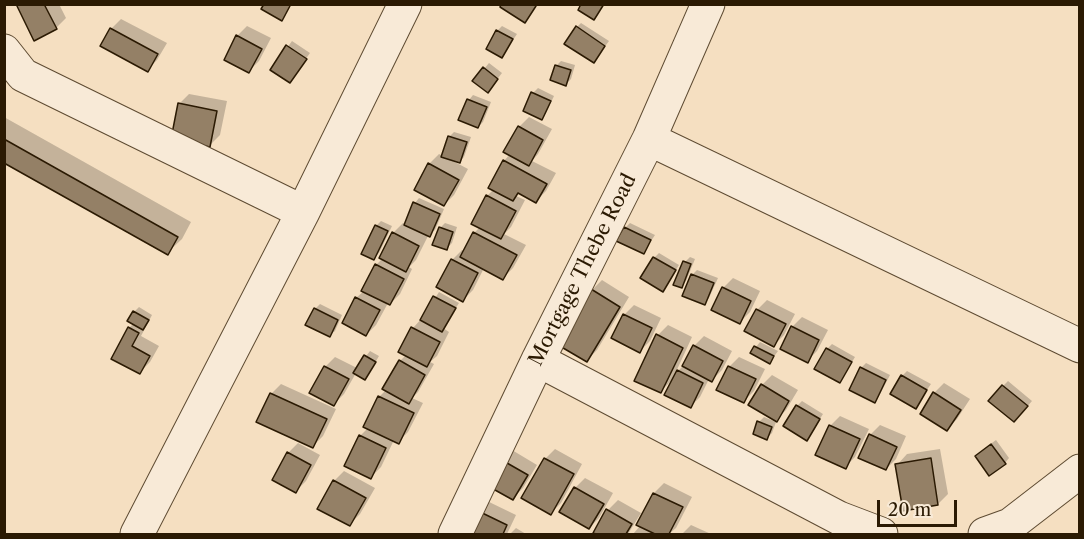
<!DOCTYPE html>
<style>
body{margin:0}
#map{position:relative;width:1084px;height:539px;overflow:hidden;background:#f5dfc1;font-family:"Libre Caslon Text",serif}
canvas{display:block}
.frame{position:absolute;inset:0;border:6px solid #2b1a03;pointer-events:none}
.scale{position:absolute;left:877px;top:500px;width:80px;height:27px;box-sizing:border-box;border:3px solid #2b1a03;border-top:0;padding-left:8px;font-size:18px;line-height:21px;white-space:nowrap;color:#2b1a03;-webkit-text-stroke:4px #f8ead7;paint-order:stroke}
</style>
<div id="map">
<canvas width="1084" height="539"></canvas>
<div class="frame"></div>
<div class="scale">20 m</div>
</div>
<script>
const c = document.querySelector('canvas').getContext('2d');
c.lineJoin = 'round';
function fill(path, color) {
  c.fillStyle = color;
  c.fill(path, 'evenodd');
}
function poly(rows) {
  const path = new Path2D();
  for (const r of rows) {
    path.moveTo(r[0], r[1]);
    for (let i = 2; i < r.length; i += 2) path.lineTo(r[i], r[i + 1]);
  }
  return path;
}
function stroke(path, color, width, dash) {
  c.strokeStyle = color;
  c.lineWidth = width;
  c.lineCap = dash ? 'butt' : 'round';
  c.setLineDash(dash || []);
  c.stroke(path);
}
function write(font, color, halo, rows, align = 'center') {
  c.font = font + ' "Libre Caslon Text",serif';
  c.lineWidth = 6;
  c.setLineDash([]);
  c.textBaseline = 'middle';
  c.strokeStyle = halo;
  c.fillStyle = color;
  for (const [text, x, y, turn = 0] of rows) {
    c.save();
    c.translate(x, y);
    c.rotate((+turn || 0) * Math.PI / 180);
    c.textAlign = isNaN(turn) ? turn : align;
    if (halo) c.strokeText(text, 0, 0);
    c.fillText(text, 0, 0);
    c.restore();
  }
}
const shadow = poly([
 [18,4,59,4,66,18,56,28],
 [121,19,167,43,157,60,147,70,111,29],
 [581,23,609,41,594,61,577,27],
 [247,26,271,38,259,61,249,71,237,36],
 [502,26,517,34,502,56,497,31],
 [292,41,310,53,290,81,272,69],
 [561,61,575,65,571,79,566,84,556,66],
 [489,63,502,73,492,86,474,81],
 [538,88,554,96,546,113,542,118,525,110,533,93],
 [189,94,227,101,220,135,210,145,179,104],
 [473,95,491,102,483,122,478,127,460,119,469,100],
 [4,117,191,222,182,239,167,253,4,161],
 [529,117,552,129,538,154,532,161,556,173,546,191,536,201,520,192,516,196,525,200,511,227,504,234,526,245,513,268,503,278,484,268,473,290,463,300,452,260,462,250,465,251,474,233,480,227,487,196,494,189,504,161,510,154,519,127],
 [454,132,471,137,464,157,460,161,451,160,468,169,454,195,444,205,429,164,439,154,443,156,449,137],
 [419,198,444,209,435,230,429,234,416,260,409,267,412,269,400,294,390,304,388,303,376,325,366,335,356,298,364,291,376,265,382,259,393,233,403,223,405,224,415,203],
 [381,221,392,226,379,253,374,258,363,253,376,226],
 [445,223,457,227,452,243,447,248,440,228],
 [630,223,655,235,643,253,625,228],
 [659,253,679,265,663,290,654,258],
 [690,257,695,259,686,281,681,286,685,262],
 [697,270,718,278,709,298,705,303,692,275],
 [733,278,760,291,750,312,740,322,723,288],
 [602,280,629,297,597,350,587,360,592,290],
 [439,292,459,303,443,328,449,332,437,356,430,362,434,364,418,392,412,398,423,403,408,432,398,442,394,440,381,467,371,477,360,436,368,428,379,397,386,390,400,361,406,355,400,352,413,328,423,317],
 [767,300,795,314,784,335,774,345,757,310],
 [320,304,342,315,335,331,330,335,315,309],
 [634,305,661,318,650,341,640,351,613,337,624,315],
 [139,307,152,315,141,336,159,346,150,362,140,372,113,358,129,328,134,323,134,312],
 [802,317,828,330,817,351,807,361,792,327],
 [668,325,692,337,675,374,683,366,694,346,704,336,732,351,722,370,712,380,709,379,700,397,690,407,674,378,660,392,658,335],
 [760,342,778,351,770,362,752,352],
 [832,344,855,357,840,382,827,349],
 [370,351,379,356,369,373,356,373,344,394,334,404,325,367,335,357,357,368],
 [739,357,765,369,754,391,744,401,729,367],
 [866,363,890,375,879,396,874,401,851,390,861,368],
 [907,371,931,384,915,407,902,376],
 [772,375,798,390,786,410,776,420,762,385],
 [1008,381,1032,401,1019,416,1003,386],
 [944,383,970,399,957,419,947,429,934,393],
 [281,384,336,409,323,436,313,446,271,394],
 [802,401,823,414,807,439,797,406],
 [840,416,869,429,855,457,845,467,830,426],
 [764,417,776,422,772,433,767,438,759,422],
 [880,425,906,436,896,459,886,469,870,435],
 [996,440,1009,458,1005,463,981,451],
 [298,443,320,455,306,481,296,491,288,453],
 [555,449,582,464,561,503,551,513,545,459],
 [940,449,948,494,938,504,897,465,907,454],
 [512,450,537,465,523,488,513,498,502,460],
 [344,471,375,488,360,514,350,524,334,481],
 [585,478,613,493,599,518,589,528,562,512,575,488],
 [664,483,692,497,676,528,669,534,633,534,640,526,638,524,654,493],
 [485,500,516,515,507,534,467,534],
 [618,500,641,513,628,534,599,534,595,532,608,510],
 [691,525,711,534,682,534],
 [516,528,526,534,510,534]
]);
const building = poly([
 [16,4,44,4,57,29,34,41,16,4],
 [264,4,291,4,282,21,261,9,264,4],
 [501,4,534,4,536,6,525,23,500,7,501,4],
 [581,4,604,4,594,20,578,10,581,4],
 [576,26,605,46,594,63,564,44,576,26],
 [110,28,158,54,148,72,100,46,110,28],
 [496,30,513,39,502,58,486,49,496,30],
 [236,35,262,49,249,73,224,60,236,35],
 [286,45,307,59,290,83,270,70,286,45],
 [555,65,571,70,566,86,550,80,555,65],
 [483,67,498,79,488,93,472,81,483,67],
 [531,92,551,101,542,120,523,111,531,92],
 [467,99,487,107,478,128,458,120,467,99],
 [178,103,217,111,210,147,171,139,178,103],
 [518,126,543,140,529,166,503,152,518,126],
 [448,136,467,142,460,163,441,157,448,136],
 [4,139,178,237,168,255,4,163,4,139],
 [503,160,547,184,536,203,518,193,513,201,488,188,503,160],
 [428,163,459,180,444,206,414,190,428,163],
 [486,195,516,211,501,239,471,224,486,195],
 [413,202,440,214,430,237,404,225,413,202],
 [375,225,388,231,374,260,361,254,375,225],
 [439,227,453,232,447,250,432,245,439,227],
 [624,227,651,240,644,254,616,241,624,227],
 [392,232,419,246,406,272,379,258,392,232],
 [473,232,517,255,503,280,460,257,473,232],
 [653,257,676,270,663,292,640,278,653,257],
 [451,259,478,273,463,302,436,287,451,259],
 [683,261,691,264,682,288,673,285,683,261],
 [375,264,404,279,390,305,361,291,375,264],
 [691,274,714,283,705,305,682,296,691,274],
 [722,287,751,301,740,324,711,310,722,287],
 [591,289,620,307,587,362,558,345,591,289],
 [433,296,456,308,442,332,420,320,433,296],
 [355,297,380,310,366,336,342,323,355,297],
 [314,308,338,320,330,337,305,325,314,308],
 [756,309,786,324,774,347,744,331,756,309],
 [133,311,149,320,143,330,127,321,133,311],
 [623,314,652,328,640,353,611,338,623,314],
 [791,326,819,340,808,363,780,349,791,326],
 [128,327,139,333,132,346,150,356,140,374,111,359,128,327],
 [411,327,440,342,427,367,398,352,411,327],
 [656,334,683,348,661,393,634,381,656,334],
 [693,345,723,361,712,382,682,366,693,345],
 [754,346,774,356,770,364,750,353,754,346],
 [826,348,852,362,840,383,814,369,826,348],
 [364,355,376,362,365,380,353,373,364,355],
 [399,360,425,375,409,404,382,389,399,360],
 [324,366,349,379,334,406,309,393,324,366],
 [728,366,756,379,744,403,716,390,728,366],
 [860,367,886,380,875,403,849,390,860,367],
 [677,370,703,383,691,408,664,395,677,370],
 [901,375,927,390,916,409,890,394,901,375],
 [761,384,789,401,777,422,748,405,761,384],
 [1002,385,1028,406,1014,422,988,401,1002,385],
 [933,392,961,410,947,431,920,414,933,392],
 [270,393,327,419,313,448,256,422,270,393],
 [378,396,414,413,399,444,363,427,378,396],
 [796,405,820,419,807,441,783,426,796,405],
 [757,421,772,427,767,440,753,434,757,421],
 [829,425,860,439,846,469,815,455,829,425],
 [869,434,897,447,886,470,858,458,869,434],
 [359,435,386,448,371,479,344,466,359,435],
 [991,444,1006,464,989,476,975,456,991,444],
 [287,452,311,465,296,493,272,480,287,452],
 [544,458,574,474,551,515,521,498,544,458],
 [931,458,938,505,903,511,895,464,931,458],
 [500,459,528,475,513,500,486,485,500,459],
 [333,480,366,498,350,526,317,509,333,480],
 [574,487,604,504,589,529,559,512,574,487],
 [653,493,683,507,669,534,655,534,636,525,653,493],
 [474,509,507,525,503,534,464,534,474,509],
 [606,509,632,524,626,534,596,534,593,533,606,509]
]);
const minor = poly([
 [4,51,23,75,303,212],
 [649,139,1080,346],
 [538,360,839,518,881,534],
 [137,534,303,212,405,4],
 [455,534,538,360,649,139,708,4],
 [985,534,1010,525,1080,471]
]);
const streetNames = [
 ["Mortgage Thebe Road",583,270,-63]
];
fill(shadow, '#0003');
fill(building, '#948066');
stroke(building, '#2b1a03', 1.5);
stroke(minor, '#5e4b32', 35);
stroke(minor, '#f8ead7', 33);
write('20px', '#2b1a03', '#f8ead7', streetNames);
</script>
